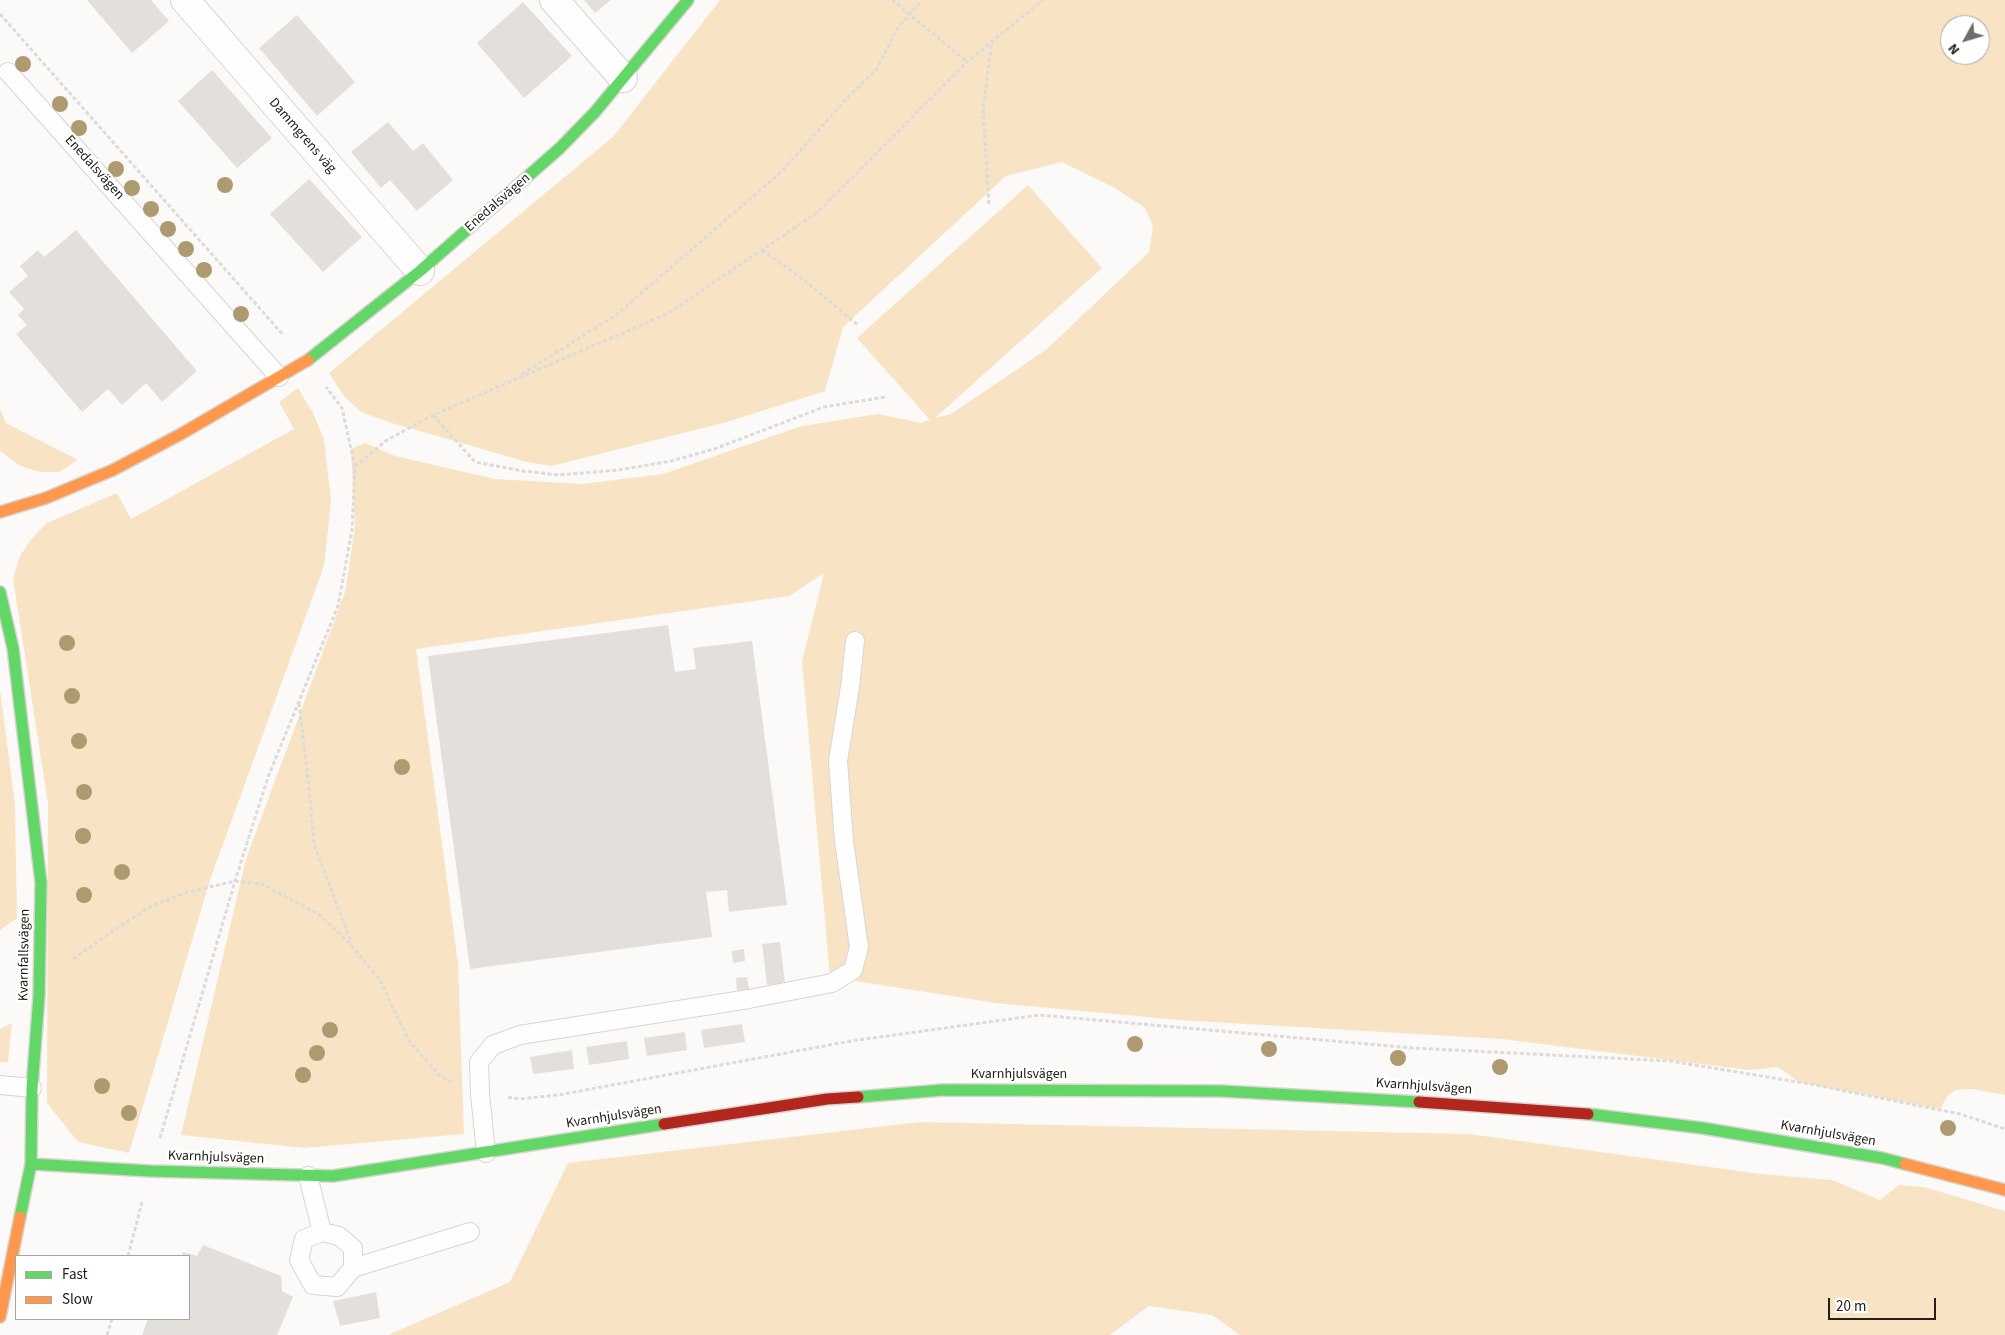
<!DOCTYPE html>
<meta charset="utf-8">
<style>
body{margin:0}
#map{position:relative;width:2005px;height:1335px;overflow:hidden;background:#fcfaf8;font-family:"Source Sans 3",sans-serif}
canvas{display:block}
.legend{position:absolute;left:15px;top:1255px;width:175px;height:65px;box-sizing:border-box;background:#fff;border:1px solid #a7a6a3;margin:0;padding:6px 9px;list-style:none;font-size:15px;color:#242019}
.legend li{display:flex;align-items:center;gap:10px;height:25px}
.legend b{width:25px;border:1px solid #a7a6a3}
.north{position:absolute;left:1940px;top:15px;width:50px;height:50px;box-sizing:border-box;background:#fff;border:1px solid #a7a6a3;border-radius:50%;rotate:231deg;font-size:14px;font-weight:700;line-height:20px;text-align:center;color:#242019}
.north::after{content:'';display:block;margin:auto;width:18px;height:22px;background:#706c67;clip-path:polygon(50% 0,100% 100%,50% 72%,0 100%)}
.scale{position:absolute;left:1828px;top:1298px;width:108px;height:22px;box-sizing:border-box;border:2px solid #242019;border-top:0;padding-left:6px;font-size:15px;line-height:18px;white-space:nowrap;color:#242019;-webkit-text-stroke:4px #fff;paint-order:stroke}
</style>
<div id="map">
<canvas width="2005" height="1335"></canvas>
<ul class="legend">
<li><b style="height:6px;background:#63d668"></b>Fast</li>
<li><b style="height:6px;background:#ff974d"></b>Slow</li>
</ul>
<div class="north">N</div>
<div class="scale">20 m</div>
</div>
<script>
const c = document.querySelector('canvas').getContext('2d');
c.lineJoin = 'round';
function fill(path, color) {
  c.fillStyle = color;
  c.fill(path, 'evenodd');
}
function poly(rows) {
  const path = new Path2D();
  for (const r of rows) {
    path.moveTo(r[0], r[1]);
    for (let i = 2; i < r.length; i += 2) path.lineTo(r[i], r[i + 1]);
  }
  return path;
}
function stroke(path, color, width, dash) {
  c.strokeStyle = color;
  c.lineWidth = width;
  c.lineCap = dash ? 'butt' : 'round';
  c.setLineDash(dash || []);
  c.stroke(path);
}
function write(font, color, halo, rows, align = 'center') {
  c.font = font + ' "Source Sans 3",sans-serif';
  c.lineWidth = 5;
  c.setLineDash([]);
  c.textBaseline = 'middle';
  c.strokeStyle = halo;
  c.fillStyle = color;
  for (const [text, x, y, turn = 0] of rows) {
    c.save();
    c.translate(x, y);
    c.rotate((+turn || 0) * Math.PI / 180);
    c.textAlign = isNaN(turn) ? turn : align;
    if (halo) c.strokeText(text, 0, 0);
    c.fillText(text, 0, 0);
    c.restore();
  }
}
const green = poly([
 [720,0,2005,0,2005,1095,1972,1089,1956,1090,1948,1095,1940,1109,1799,1082,1778,1067,1749,1070,1502,1039,1179,1020,996,1003,830,977,802,661,824,573,789,596,416,649,458,963,464,1134,304,1148,181,1135,246,859,345,592,355,528,351,449,365,443,395,456,495,479,582,484,663,474,802,426,878,414,921,423,930,420,857,338,1028,185,1102,268,935,418,951,414,1047,349,1149,252,1153,226,1144,207,1113,187,1062,162,1006,176,843,327,825,391,727,422,552,466,527,462,392,423,361,412,344,396,329,373,613,137],
 [1950,25,1980,25,1980,55,1950,55],
 [298,388,313,413,324,439,331,501,324,566,210,880,129,1153,78,1142,47,1103,48,804,13,578,20,556,33,537,47,523,117,493,131,519,294,429,279,402],
 [0,409,6,423,78,460,59,472,40,472,20,466,0,451],
 [0,690,15,804,17,918,0,930],
 [12,1023,8,1062,0,1062,0,1029],
 [920,1122,1469,1134,1761,1174,1832,1180,1880,1200,1899,1185,1924,1187,2005,1211,2005,1335,1240,1335,1212,1315,1149,1306,1110,1335,388,1335,510,1282,568,1163]
]);
const building = poly([
 [87,0,151,0,169,21,132,53],
 [584,0,611,0,595,13],
 [523,2,572,56,524,98,477,43],
 [297,15,355,82,317,116,259,48],
 [212,70,272,138,237,168,178,101],
 [388,122,413,151,423,143,453,180,417,211,390,180,381,188,351,152],
 [309,179,362,237,323,272,270,214],
 [76,230,197,371,162,402,146,383,122,405,108,389,82,412,16,334,27,325,18,315,24,309,9,292,28,276,20,266,38,250,44,257],
 [668,625,675,672,696,669,693,648,752,641,787,905,729,912,727,890,706,892,712,937,470,969,428,656],
 [780,942,785,983,767,985,762,944],
 [744,949,745,961,733,963,732,951],
 [747,977,749,989,737,990,736,978],
 [742,1024,745,1042,704,1048,701,1030],
 [685,1032,687,1050,647,1056,644,1038],
 [627,1041,629,1059,589,1065,586,1047],
 [572,1050,574,1069,533,1074,530,1057],
 [203,1245,281,1276,282,1291,293,1297,277,1335,142,1335,148,1319,189,1319,189,1256,182,1256,183,1252,197,1256],
 [376,1292,380,1318,340,1326,333,1301]
]);
const path = poly([
 [892,0,967,62],
 [0,14,284,336],
 [989,204,983,109,992,41],
 [762,250,799,276,858,325],
 [522,374,616,315,781,172,850,95,876,70,897,29,922,0],
 [433,415,475,462,523,471,558,475,619,470,671,461,714,449,824,407,885,397],
 [355,467,387,440,433,415,667,314,818,212,967,62,1043,0],
 [299,703,309,788,314,844,352,944],
 [73,959,126,922,154,905,185,893,235,881,262,884,320,915,353,947,381,982,409,1041,441,1077,452,1082],
 [508,1097,519,1099,558,1095,851,1041,1039,1015,1413,1048,1670,1061,1810,1084,1960,1114,2005,1129],
 [160,1138,235,881,268,777,338,606,352,530,355,467,342,408,326,387],
 [128,1256,142,1202],
 [107,1335,112,1319]
]);
const lane = poly([
 [8,72,279,377],
 [0,1085,32,1088],
 [486,1153,480,1094,479,1062,493,1045,520,1035,749,999,832,983,853,970,859,947,844,841,838,761,850,687,855,641],
 [308,1176,322,1232,304,1239,299,1260,313,1285,337,1287,353,1268,353,1248,339,1236,322,1232],
 [353,1268,470,1232]
]);
const street = poly([
 [185,0,420,271],
 [554,0,623,78]
]);
const fast = poly([
 [308,360,420,271,560,148,595,112,688,0],
 [0,592,13,648,41,883,39,996,32,1088,31,1164,20,1217],
 [858,1097,943,1090,1221,1091,1419,1102],
 [1588,1114,1702,1128,1882,1158,1905,1164],
 [31,1164,150,1171,333,1176,664,1124]
]);
const slow = poly([
 [0,512,46,498,113,470,181,434,308,360],
 [1905,1164,2005,1190],
 [0,1317,20,1217]
]);
const jam = poly([
 [1419,1102,1588,1114],
 [664,1124,827,1099,858,1097]
]);
const trees = [
 [23,64],
 [60,104],
 [79,128],
 [116,169],
 [225,185],
 [132,188],
 [151,209],
 [168,229],
 [186,249],
 [204,270],
 [241,314],
 [67,643],
 [72,696],
 [79,741],
 [402,767],
 [84,792],
 [83,836],
 [122,872],
 [84,895],
 [330,1030],
 [1135,1044],
 [1269,1049],
 [317,1053],
 [1398,1058],
 [1500,1067],
 [303,1075],
 [102,1086],
 [129,1113],
 [1948,1128]
];
const streetNames = [
 ["Dammgrens väg",302,136,49],
 ["Enedalsvägen",94,168,48],
 ["Enedalsvägen",498,203,-41],
 ["Kvarnfallsvägen",25,955,-89],
 ["Kvarnhjulsvägen",1019,1075],
 ["Kvarnhjulsvägen",1424,1087,4],
 ["Kvarnhjulsvägen",614,1117,-9],
 ["Kvarnhjulsvägen",1828,1134,10],
 ["Kvarnhjulsvägen",216,1158,2]
];
fill(green, '#f8e4c4');
fill(building, '#e3dfda');
stroke(lane, '#d8d5d0', 20);
stroke(street, '#d8d5d0', 30);
stroke(fast, '#d8d5d0', 14);
stroke(slow, '#d8d5d0', 14);
stroke(jam, '#d8d5d0', 14);
stroke(path, '#dcdbd9', 3, [4, 2.5]);
stroke(lane, '#fffefe', 18);
stroke(street, '#fffefe', 28);
stroke(fast, '#63d668', 11);
stroke(slow, '#ff974d', 11);
stroke(jam, '#b3261e', 11);
c.fillStyle = '#ae9a70';
for (const [x, y] of trees) {
  c.beginPath();
  c.arc(x, y, 8, 0, 2 * Math.PI);
  c.fill();
}
write('14px', '#242019', '#fff', streetNames);
</script>
